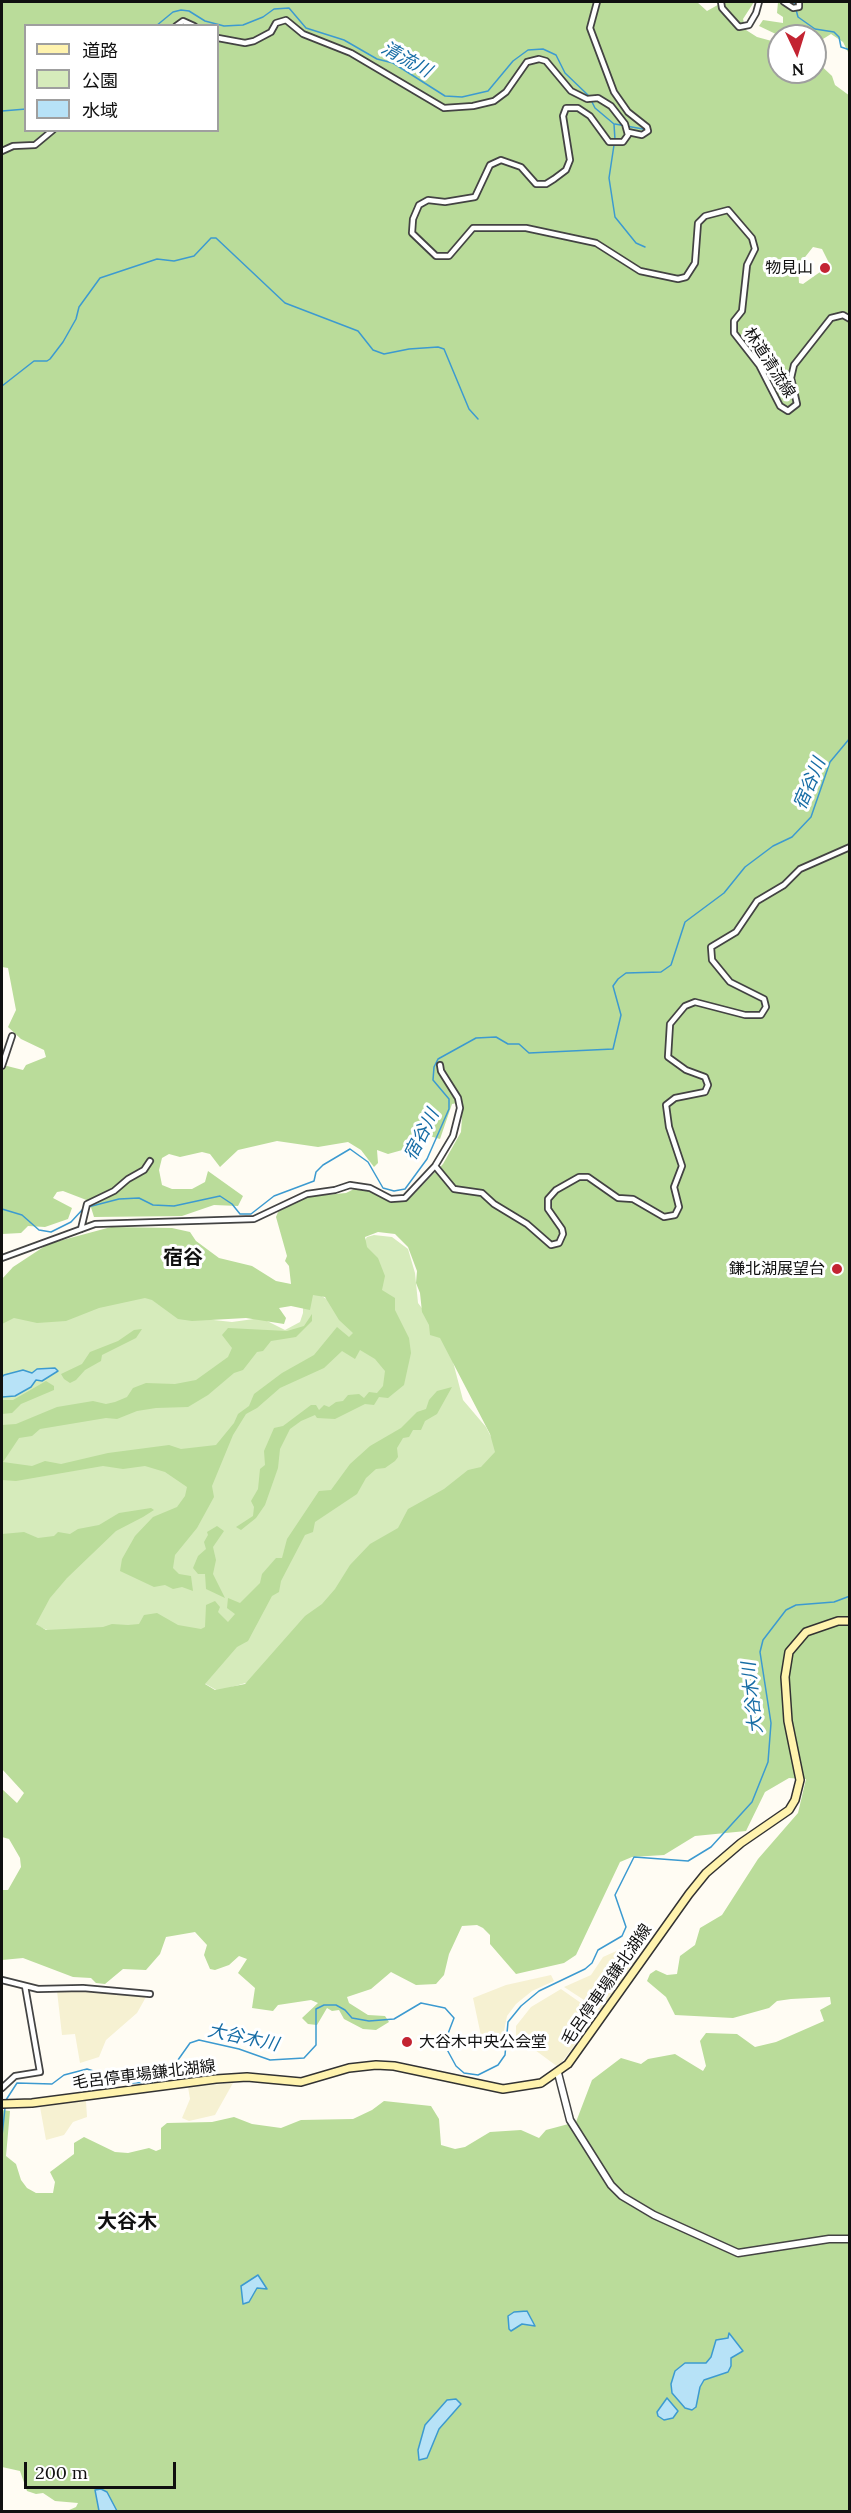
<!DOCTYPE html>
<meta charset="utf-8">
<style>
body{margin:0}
#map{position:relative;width:851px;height:2513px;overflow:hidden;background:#fffcf3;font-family:Lora,"Noto Sans JP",serif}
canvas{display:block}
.frame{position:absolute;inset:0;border:3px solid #101010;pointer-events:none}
.legend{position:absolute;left:24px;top:24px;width:195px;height:108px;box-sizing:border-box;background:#fff;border:2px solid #9f9f9f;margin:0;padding:8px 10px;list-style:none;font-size:18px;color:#101010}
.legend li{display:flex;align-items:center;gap:12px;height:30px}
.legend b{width:30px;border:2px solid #9f9f9f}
.north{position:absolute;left:767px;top:24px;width:60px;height:60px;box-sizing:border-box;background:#fff;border:2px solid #9f9f9f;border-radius:50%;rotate:176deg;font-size:16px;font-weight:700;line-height:24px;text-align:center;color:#101010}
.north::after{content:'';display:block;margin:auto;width:21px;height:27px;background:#c32432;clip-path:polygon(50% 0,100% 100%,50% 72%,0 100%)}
.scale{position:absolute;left:24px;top:2462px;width:152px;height:27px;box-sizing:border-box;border:3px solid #101010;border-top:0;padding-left:8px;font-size:18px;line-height:21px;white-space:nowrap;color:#101010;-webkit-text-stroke:4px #fff;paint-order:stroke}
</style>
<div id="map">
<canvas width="851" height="2513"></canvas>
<div class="frame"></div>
<ul class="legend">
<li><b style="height:8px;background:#fff3ae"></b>道路</li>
<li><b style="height:16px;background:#d6ebbb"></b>公園</li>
<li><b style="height:16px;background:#b7e2f7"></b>水域</li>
</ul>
<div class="north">N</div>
<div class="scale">200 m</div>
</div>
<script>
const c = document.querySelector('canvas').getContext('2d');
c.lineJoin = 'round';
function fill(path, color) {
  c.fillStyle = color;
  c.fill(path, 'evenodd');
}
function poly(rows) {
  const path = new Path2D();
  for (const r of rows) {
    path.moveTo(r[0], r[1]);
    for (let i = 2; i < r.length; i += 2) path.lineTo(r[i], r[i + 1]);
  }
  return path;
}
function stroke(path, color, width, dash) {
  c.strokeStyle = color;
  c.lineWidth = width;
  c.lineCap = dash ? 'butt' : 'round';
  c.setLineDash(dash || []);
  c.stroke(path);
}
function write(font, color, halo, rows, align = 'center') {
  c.font = font + ' Lora,"Noto Sans JP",serif';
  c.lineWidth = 6;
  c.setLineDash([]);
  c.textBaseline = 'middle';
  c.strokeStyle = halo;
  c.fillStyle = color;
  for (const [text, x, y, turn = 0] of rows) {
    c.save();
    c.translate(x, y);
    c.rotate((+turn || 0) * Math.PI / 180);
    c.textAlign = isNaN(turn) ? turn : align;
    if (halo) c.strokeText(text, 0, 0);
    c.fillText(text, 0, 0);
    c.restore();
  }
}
const farmland = poly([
 [623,1948,637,1959,601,2011,564,1987,591,1975,603,1957],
 [551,1975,554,1981,532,1991,516,2004,507,2016,501,2046,484,2050,473,1998,506,1985],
 [561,1989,598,2015,558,2067,516,2036,516,2026,531,2007],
 [85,1990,146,1997,137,2013,106,2040,99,2057,80,2063,75,2034,62,2035,57,1991],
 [233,2083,215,2115,189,2121,182,2118,190,2099,188,2087],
 [86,2101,87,2117,73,2122,64,2135,46,2140,40,2107]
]);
const green = poly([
 [374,1235,392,1237,408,1249,415,1273,418,1303,443,1336,452,1358,463,1400,486,1427,511,1476,280,1649,249,1682,218,1691,197,1679,143,1670,40,1627,5,1599,2,1600,2,1320,140,1296,149,1297,177,1316,232,1322,261,1318,285,1330,300,1322,303,1313,303,1297,312,1290,333,1303,362,1245,367,1237]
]);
const forest = poly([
 [2,2,697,2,707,11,723,2,754,2,743,19,746,30,757,37,779,43,779,72,815,72,815,60,832,76,835,85,850,96,849,2511,67,2511,76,2507,78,2503,55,2501,43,2493,36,2494,27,2491,20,2471,2,2467,2,2110,10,2111,6,2156,16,2164,21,2180,27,2188,36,2193,53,2193,55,2182,50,2172,74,2154,74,2143,84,2137,115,2152,128,2153,149,2148,156,2151,161,2149,161,2128,167,2123,212,2122,234,2117,252,2124,281,2128,301,2120,353,2119,372,2110,384,2101,431,2106,439,2119,441,2145,455,2149,465,2147,490,2132,521,2130,539,2138,546,2130,576,2122,592,2080,621,2058,641,2064,648,2059,675,2054,703,2071,706,2066,700,2041,706,2033,737,2034,755,2047,776,2042,824,2021,820,2010,831,2004,830,1997,791,1999,777,2001,769,2008,733,2018,675,2015,666,1997,647,1981,650,1974,656,1970,667,1975,677,1974,680,1956,695,1945,700,1928,722,1915,758,1859,798,1813,806,1779,789,1778,765,1792,746,1831,695,1836,664,1855,632,1857,620,1862,576,1955,564,1963,516,1974,490,1944,490,1935,483,1928,477,1925,462,1926,449,1954,444,1975,436,1984,416,1985,391,1972,371,1989,347,1997,349,2003,368,2015,385,2016,389,2022,376,2030,363,2029,344,2019,339,2010,332,2011,327,2008,317,2025,308,2024,302,2018,318,2003,311,2000,278,2005,273,2011,252,2008,255,1988,238,1973,247,1959,239,1956,229,1965,215,1970,210,1969,204,1955,207,1945,195,1932,166,1937,160,1954,146,1970,123,1969,105,1984,96,1983,91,1978,73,1977,23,1958,2,1960,2,1890,8,1890,21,1867,20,1858,9,1839,2,1837,2,1789,17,1803,24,1793,2,1769,2,1534,24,1532,38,1538,54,1536,58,1532,70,1534,78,1529,99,1525,119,1513,151,1508,154,1510,143,1517,116,1531,67,1578,50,1598,36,1624,46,1630,103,1627,112,1624,128,1625,139,1624,144,1615,157,1613,178,1625,201,1629,205,1627,206,1605,215,1601,220,1607,218,1612,228,1622,235,1614,227,1608,228,1598,240,1603,260,1583,262,1574,276,1558,282,1558,287,1539,319,1491,331,1490,350,1464,370,1446,401,1428,417,1412,426,1409,429,1400,437,1391,452,1387,437,1414,425,1421,421,1430,413,1430,409,1437,403,1438,397,1448,398,1457,395,1461,385,1468,376,1469,366,1478,357,1494,315,1522,313,1532,305,1535,281,1581,279,1592,272,1596,248,1641,237,1647,205,1684,215,1690,245,1684,305,1616,322,1604,335,1589,350,1565,370,1544,398,1528,408,1509,444,1489,468,1470,481,1467,495,1452,490,1434,440,1338,430,1335,429,1325,422,1312,420,1293,416,1283,417,1271,408,1247,395,1234,378,1232,365,1237,367,1247,378,1258,385,1276,382,1290,395,1298,395,1310,409,1338,411,1353,404,1385,388,1398,379,1397,374,1405,365,1404,335,1419,317,1418,315,1415,301,1421,290,1429,280,1449,278,1468,265,1505,256,1518,241,1530,236,1527,253,1516,254,1507,251,1501,258,1489,260,1469,265,1465,264,1451,274,1428,283,1426,311,1405,316,1405,319,1410,324,1405,329,1407,336,1402,343,1401,348,1395,359,1394,364,1398,369,1392,377,1393,383,1386,385,1371,375,1359,360,1350,355,1359,342,1351,324,1368,280,1388,257,1408,246,1414,233,1435,212,1486,214,1497,197,1528,175,1555,173,1568,179,1574,191,1576,193,1591,182,1587,173,1589,165,1585,154,1587,120,1571,122,1559,135,1536,153,1517,177,1507,185,1496,187,1487,165,1472,145,1466,123,1469,103,1466,16,1481,2,1480,2,1425,16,1424,57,1407,93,1401,106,1404,115,1402,127,1397,133,1388,146,1383,175,1384,196,1380,228,1357,232,1348,222,1335,228,1328,287,1331,304,1326,312,1314,312,1321,296,1337,271,1341,263,1351,257,1352,243,1370,234,1373,208,1395,188,1407,156,1408,137,1411,117,1419,106,1418,40,1429,32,1436,19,1438,3,1462,32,1466,45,1461,61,1464,108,1453,169,1445,181,1449,216,1445,234,1423,238,1414,249,1406,254,1394,282,1373,314,1355,337,1327,349,1337,353,1333,339,1320,325,1297,313,1295,310,1310,291,1306,279,1308,286,1318,284,1324,246,1318,192,1321,178,1319,152,1300,145,1298,99,1308,66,1321,37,1323,14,1318,2,1324,2,1279,13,1267,48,1244,111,1227,172,1228,190,1232,196,1241,219,1258,252,1266,276,1281,291,1284,289,1266,285,1261,287,1256,276,1217,278,1212,305,1197,346,1193,356,1188,367,1190,392,1202,409,1199,443,1164,461,1132,463,1102,452,1104,440,1139,426,1135,420,1137,413,1147,388,1154,377,1150,378,1163,374,1167,361,1150,348,1142,318,1147,277,1141,238,1150,220,1167,210,1154,202,1152,180,1157,169,1154,162,1158,159,1170,162,1185,172,1189,192,1189,205,1182,208,1171,243,1196,238,1206,214,1205,182,1216,94,1217,89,1201,63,1191,57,1192,53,1198,72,1208,68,1219,45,1227,28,1226,21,1233,2,1234,2,1067,7,1066,23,1070,26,1065,46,1057,44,1050,21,1039,8,1027,16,1010,8,968,2,967],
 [26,26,218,26,218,130,26,130],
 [813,247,822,249,830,265,803,284,799,283,798,266],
 [778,2,849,2,849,54,843,42,831,34,815,44,815,36,780,36,759,26,763,20,783,23,783,17,777,13],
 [142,1329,136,1338,102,1355,101,1361,85,1370,76,1380,70,1383,64,1379,61,1374,82,1364,90,1352,118,1341,134,1330],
 [46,1381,54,1386,54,1390,21,1404,12,1413,2,1414,2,1400,13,1400],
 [217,1526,224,1531,213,1547,216,1560,213,1574,225,1598,206,1589,205,1574,198,1574,193,1568,198,1556,206,1549,204,1542,208,1535,207,1532]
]);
const water = poly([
 [55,1368,58,1371,42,1381,36,1380,31,1387,15,1396,2,1397,2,1377,4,1375,23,1370,32,1373,37,1369,55,1368],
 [258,2275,267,2289,257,2288,249,2302,243,2304,241,2286,258,2275],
 [527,2311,535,2326,522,2324,511,2331,509,2329,508,2316,514,2312,527,2311],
 [729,2333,743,2351,731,2358,731,2366,728,2372,704,2380,700,2387,696,2407,692,2410,685,2408,672,2393,671,2384,675,2371,685,2363,706,2363,711,2357,716,2340,728,2338,729,2333],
 [667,2398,678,2411,673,2418,664,2420,658,2416,657,2412,667,2398],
 [447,2400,456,2399,461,2404,439,2429,427,2458,419,2460,418,2450,425,2425,447,2400],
 [101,2489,107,2492,117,2511,99,2511,95,2490,101,2489]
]);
const stream = poly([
 [794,2,798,17,815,29,834,32,839,37,841,47,850,50],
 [156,26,173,12,181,10,189,11,205,21,224,26,243,25,263,17,274,9,289,8,306,28,344,40,377,59,393,63,445,96,462,97,488,91,513,61,528,50,543,49,556,55,565,73,590,97],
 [592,102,595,108,614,124],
 [2,111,26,109],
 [614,124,615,140],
 [615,124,643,129],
 [614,145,609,178,615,217,636,243,645,247],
 [2,386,34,361,47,361,50,359,63,342,76,319,79,307,100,278,157,259,174,261,194,256,211,238,216,238,285,303,358,331,373,350,384,354,409,349,438,347,444,349,469,409,478,419],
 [88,1207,119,1199,139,1198,153,1205,174,1206,220,1196,232,1204,240,1214,251,1214,274,1196,314,1181,316,1172,323,1165,350,1149,368,1162,383,1188,394,1191,405,1189,427,1159,449,1109,449,1099,433,1080,434,1067,438,1059,476,1038,496,1037,508,1044,519,1044,529,1053,613,1049,621,1015,613,986,618,979,626,973,661,972,671,965,685,922,724,893,745,867,773,846,792,837,811,817,830,762,850,738],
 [2,1209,22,1215,39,1230,51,1232,71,1222,83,1209],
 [6,2100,17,2083,52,2084,64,2075,87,2069,132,2083,153,2082,173,2067,190,2043,199,2040,239,2049,270,2060,304,2058,316,2045,316,2009,324,2005,336,2005,345,2010,352,2018,369,2021,394,2019,421,2003,445,2008,454,2018,444,2044,456,2066,464,2073,478,2075,498,2065,505,2055,508,2022,521,2006,539,1991,585,1969,592,1963,598,1950,622,1936,626,1927,615,1895,634,1857,688,1861,711,1847,752,1802,768,1762,771,1723,760,1652,763,1640,786,1610,796,1605,834,1602,850,1596],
 [2,2136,5,2108]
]);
const minor = poly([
 [597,2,590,28,614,92,628,112,647,127,648,131,642,135,628,132],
 [721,2,722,8,739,27,749,25,756,13,759,2],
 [784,2,793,8,799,7,799,2],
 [176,26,183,21,194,26],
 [218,38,245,43,254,41,271,32,276,23,286,20,303,34,351,53,444,108,473,106,494,101,506,92,527,62,539,59,546,61,571,91,587,99,598,98,611,106,625,124,628,135,623,142,609,142,590,116,578,108,566,108,563,116,570,160,566,170,554,179,546,184,536,184,521,167,501,160,490,165,475,197,445,202,428,200,419,205,413,219,412,233,436,256,449,256,473,228,526,228,596,243,640,271,678,279,686,277,695,263,698,223,705,216,728,210,752,238,755,249,747,265,742,311,734,321,734,333,759,365,780,406,788,411,797,404,791,378,794,365,831,318,843,315,850,319],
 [2,151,13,146,35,145,53,130],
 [2,1066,12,1036],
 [435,1166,454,1189,482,1193,494,1204,527,1224,551,1245,559,1243,563,1234,562,1229,548,1209,548,1199,556,1190,579,1177,588,1177,618,1198,633,1199,664,1217,675,1215,679,1207,674,1187,682,1166,669,1127,666,1105,675,1098,705,1092,708,1085,705,1077,686,1070,668,1057,670,1024,685,1006,695,1002,745,1015,761,1015,766,1007,764,999,730,982,712,960,711,947,736,932,757,901,784,885,800,869,850,847],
 [81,1229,87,1204,114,1191,128,1179,144,1170,150,1161],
 [2,1258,95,1224,254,1219,307,1194,335,1190,350,1185,370,1188,391,1199,405,1198,435,1166,453,1136,460,1108,458,1098,441,1071,440,1065],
 [2,1980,38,1989,83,1988,150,1994],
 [2,2088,15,2076,40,2072,25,1986]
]);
const tertiary = poly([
 [558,2073,570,2120,611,2185,622,2196,654,2215,738,2253,829,2239,850,2239]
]);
const secondary = poly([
 [2,2104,32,2103,216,2079,247,2077,301,2082,349,2068,376,2065,394,2066,503,2089,541,2083,568,2064,689,1894,706,1873,741,1843,789,1810,795,1800,800,1780,788,1721,785,1677,789,1652,806,1632,838,1621,850,1621]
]);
const markers = [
 [825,268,6,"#c32432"],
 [837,1269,6,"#c32432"],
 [407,2042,6,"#c32432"]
];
const poiNames = [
 ["物見山",813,268],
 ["鎌北湖展望台",825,1269],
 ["大谷木中央公会堂",419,2042,"left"]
];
const streetNames = [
 ["林道清流線",769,363,57],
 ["毛呂停車場鎌北湖線",607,1985,-55],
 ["毛呂停車場鎌北湖線",144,2075,-7]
];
const waterNames = [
 ["清流川",406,60,29],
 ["宿谷川",810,784,-67],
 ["宿谷川",422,1135,-63],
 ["大谷木川",753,1698,-96],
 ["大谷木川",243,2038,12]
];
const quarterNames = [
 ["宿谷",183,1258],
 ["大谷木",127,2222]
];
fill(farmland, '#f6f1d2');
fill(green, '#d6ebbb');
fill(forest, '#badc9a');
fill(water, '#b7e2f7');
stroke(water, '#3c9ad0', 1.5);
stroke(stream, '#3c9ad0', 1.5);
stroke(minor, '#434343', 8);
stroke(tertiary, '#434343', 9);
stroke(secondary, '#323232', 10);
stroke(minor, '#fff', 4.5);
stroke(tertiary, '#fff', 6);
stroke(secondary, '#fff3ae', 7);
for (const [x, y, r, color] of markers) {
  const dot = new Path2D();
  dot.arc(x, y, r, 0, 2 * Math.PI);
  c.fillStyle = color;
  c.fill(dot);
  stroke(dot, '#fff', 2);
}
write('16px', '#101010', '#fff', poiNames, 'right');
write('16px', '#101010', '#fff', streetNames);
write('italic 18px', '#166ca5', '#fff', waterNames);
write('bold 20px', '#101010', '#fff', quarterNames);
</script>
